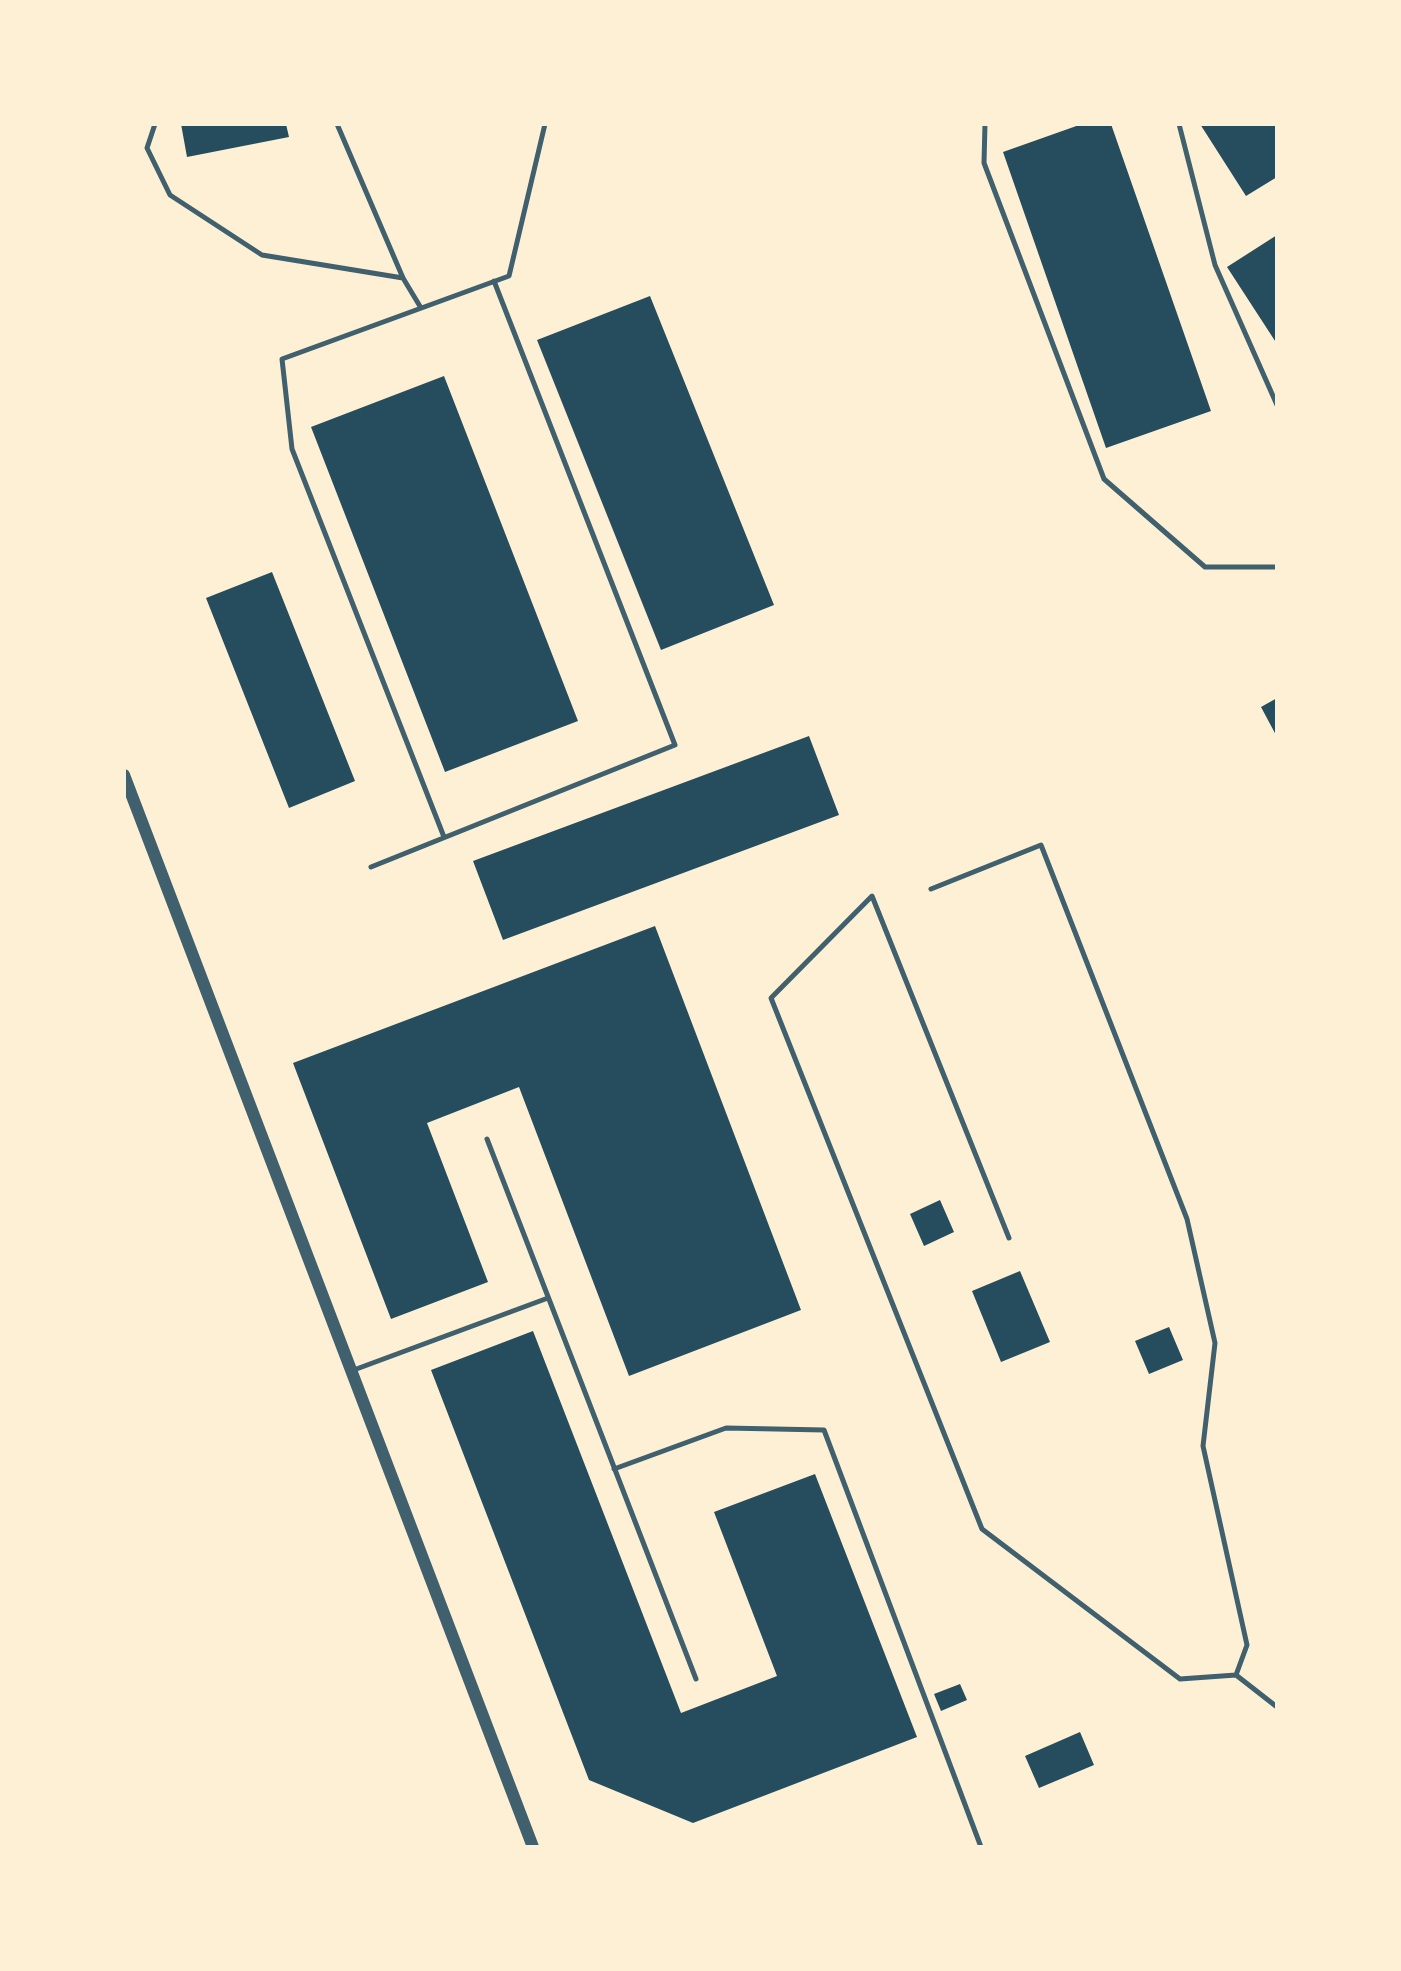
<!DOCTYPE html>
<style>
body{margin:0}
#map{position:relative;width:1401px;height:1971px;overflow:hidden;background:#fdf0d5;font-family:"Alegreya Sans",sans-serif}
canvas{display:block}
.frame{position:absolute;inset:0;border:126px solid #fdf0d5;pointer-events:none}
</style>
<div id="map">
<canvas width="1401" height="1971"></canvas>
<div class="frame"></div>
</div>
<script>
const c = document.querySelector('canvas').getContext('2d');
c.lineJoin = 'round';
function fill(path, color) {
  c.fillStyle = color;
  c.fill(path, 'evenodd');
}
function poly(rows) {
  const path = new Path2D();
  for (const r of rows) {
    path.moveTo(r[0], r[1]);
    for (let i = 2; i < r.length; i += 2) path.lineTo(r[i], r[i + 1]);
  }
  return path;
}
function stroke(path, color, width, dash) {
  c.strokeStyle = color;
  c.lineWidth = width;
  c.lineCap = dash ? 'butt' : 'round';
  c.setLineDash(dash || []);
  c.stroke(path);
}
const building = poly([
 [181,124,286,124,289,137,187,157],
 [1082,124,1111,124,1211,411,1106,448,1003,152],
 [1200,124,1277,124,1277,177,1246,196],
 [1277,235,1277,344,1227,267],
 [650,296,774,605,661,650,537,340],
 [444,376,578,721,445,772,311,427],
 [272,572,355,781,289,808,206,598],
 [1277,698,1277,737,1261,707],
 [809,736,839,815,503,940,473,861],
 [655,926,801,1310,629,1376,519,1087,427,1123,488,1282,391,1319,293,1063],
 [940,1200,954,1232,924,1246,910,1214],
 [1020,1271,1050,1342,1001,1362,972,1291],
 [1169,1327,1183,1360,1149,1374,1135,1341],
 [533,1331,681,1713,777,1676,714,1512,815,1474,917,1737,693,1823,589,1780,431,1370],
 [960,1684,967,1700,941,1711,934,1694],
 [1080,1732,1094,1765,1039,1788,1025,1756]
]);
const service = poly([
 [155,124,147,148,170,195,262,255,403,278],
 [337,124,403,278,421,308],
 [985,124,984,163,1104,479,1205,567,1277,567],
 [1179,124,1215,265,1277,405],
 [444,837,292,449,282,359,509,276,545,124],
 [371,867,675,745,494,281],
 [931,889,1041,845,1187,1219,1215,1343,1203,1446,1247,1645,1236,1675],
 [487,1139,696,1679],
 [1009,1238,872,896,771,998,982,1529,1180,1679,1236,1675,1277,1707],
 [351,1371,548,1298],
 [614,1469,726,1428,824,1430,981,1847]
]);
const tertiary = poly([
 [124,775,533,1847]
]);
fill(building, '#264d5e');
stroke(service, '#3f606c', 5);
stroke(tertiary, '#3f606c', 12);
</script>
